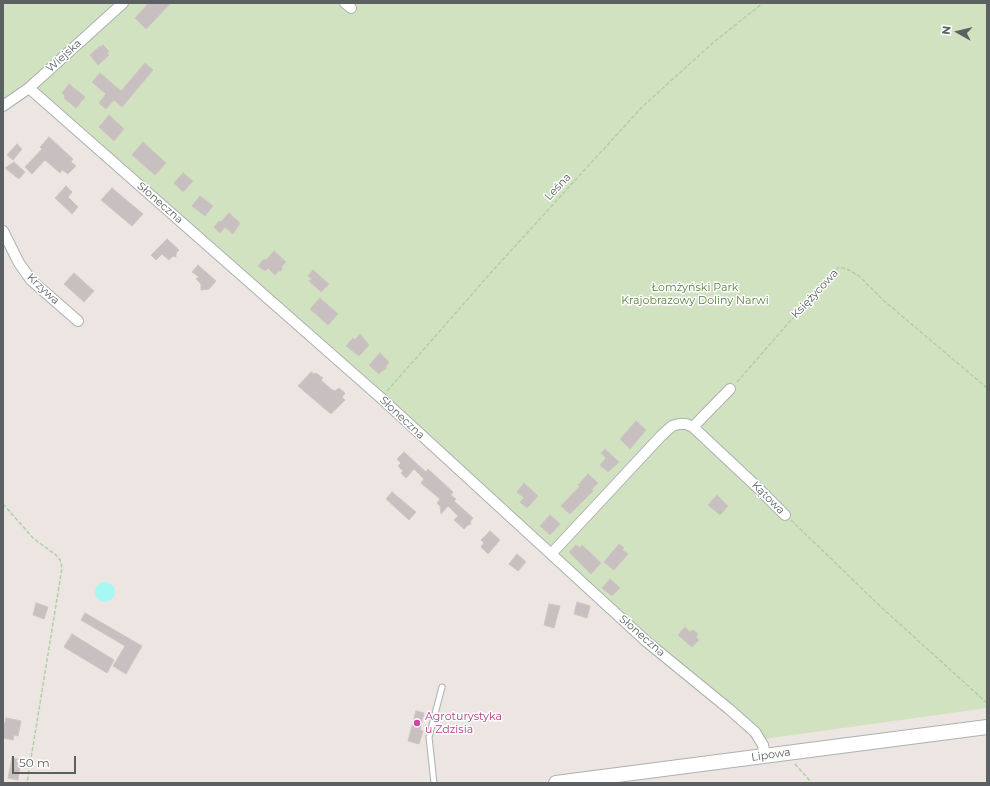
<!DOCTYPE html>
<meta charset="utf-8">
<style>
body{margin:0}
#map{position:relative;width:990px;height:786px;overflow:hidden;background:#ece5e2;font-family:Montserrat,sans-serif}
canvas{display:block}
.frame{position:absolute;inset:0;border:4px solid #5b6162;pointer-events:none}
.north{position:absolute;left:938px;top:12px;width:40px;height:40px;-webkit-text-stroke:3px #fff;paint-order:stroke;rotate:278deg;font-size:11px;font-weight:700;line-height:16px;text-align:center;color:#5b6162}
.north::after{content:'';display:block;margin:auto;width:14px;height:18px;background:#5b6162;clip-path:polygon(50% 0,100% 100%,50% 72%,0 100%)}
.scale{position:absolute;left:12px;top:756px;width:64px;height:18px;box-sizing:border-box;border:2px solid #5b6162;border-top:0;padding-left:5px;font-size:12px;line-height:14px;white-space:nowrap;color:#5b6162;-webkit-text-stroke:3px #fff;paint-order:stroke}
</style>
<div id="map">
<canvas width="990" height="786"></canvas>
<div class="frame"></div>
<div class="north">N</div>
<div class="scale">50 m</div>
</div>
<script>
const c = document.querySelector('canvas').getContext('2d');
c.lineJoin = 'round';
function fill(path, color) {
  c.fillStyle = color;
  c.fill(path, 'evenodd');
}
function poly(rows) {
  const path = new Path2D();
  for (const r of rows) {
    if (r.length === 3) {
      path.moveTo(r[0] + r[2], r[1]);
      path.arc(r[0], r[1], r[2], 0, 2 * Math.PI);
      continue;
    }
    path.moveTo(r[0], r[1]);
    for (let i = 2; i < r.length; i += 2) path.lineTo(r[i], r[i + 1]);
  }
  return path;
}
function stroke(path, color, width, dash) {
  c.strokeStyle = color;
  c.lineWidth = width;
  c.lineCap = dash ? 'butt' : 'round';
  c.setLineDash(dash || []);
  c.stroke(path);
}
function write(font, color, halo, rows, align = 'center') {
  c.font = font + ' Montserrat,sans-serif';
  c.lineWidth = 3;
  c.setLineDash([]);
  c.textBaseline = 'middle';
  c.strokeStyle = halo;
  c.fillStyle = color;
  for (const [text, x, y, turn = 0] of rows) {
    c.save();
    c.translate(x, y);
    c.rotate((+turn || 0) * Math.PI / 180);
    c.textAlign = isNaN(turn) ? turn : align;
    if (halo) c.strokeText(text, 0, 0);
    c.fillText(text, 0, 0);
    c.restore();
  }
}
const green = poly([
 [3,3,987,3,987,708,757,740,23,87,3,101]
]);
const water = poly([
 [105,592,10]
]);
const building = poly([
 [149,3,171,3,146,29,135,18,149,3],
 [103,45,109,51,107,53,109,55,98,65,90,55,100,46,101,47,103,45],
 [145,63,153,70,122,107,114,100,106,109,99,103,106,94,92,82,100,73,121,91,145,63],
 [69,84,85,97,76,108,64,98,65,96,62,93,69,84],
 [109,115,124,129,114,141,99,127,109,115],
 [49,137,73,159,71,162,76,166,68,174,62,170,60,173,45,160,32,174,25,167,42,149,40,147,49,137],
 [143,142,166,163,155,175,132,155,143,142],
 [17,144,22,149,13,160,7,155,17,144],
 [14,162,25,172,19,179,5,168,14,162],
 [183,173,193,181,183,192,174,183,183,173],
 [66,186,72,192,68,197,78,207,72,214,55,198,66,186],
 [112,188,143,214,132,226,101,200,112,188],
 [200,196,213,206,205,216,192,206,200,196],
 [229,213,240,223,233,234,225,227,220,233,214,227,219,221,221,222,229,213],
 [167,239,179,250,176,253,176,257,173,256,169,260,162,254,156,260,151,255,167,239],
 [274,251,286,262,282,266,282,269,281,271,278,271,275,275,268,268,265,271,258,266,264,259,266,260,274,251],
 [198,265,216,281,209,289,201,290,201,284,196,279,199,277,192,272,198,265],
 [313,270,329,284,321,292,309,281,312,279,308,276,313,270],
 [74,273,94,291,84,302,64,284,74,273],
 [320,298,338,314,328,325,310,309,320,298],
 [360,334,369,345,359,356,346,346,353,338,355,340,360,334],
 [380,353,389,362,386,366,386,369,383,370,379,374,369,365,380,353],
 [311,372,314,374,316,373,323,378,321,380,331,389,335,391,339,388,345,393,342,397,345,400,331,414,298,386,311,372],
 [636,421,646,430,630,449,620,439,636,421],
 [605,449,619,462,608,472,600,465,606,458,601,453,605,449],
 [404,452,426,472,428,469,453,492,451,495,456,499,454,501,473,518,470,522,471,524,468,525,464,529,454,520,458,516,448,506,441,514,440,506,437,503,440,499,421,483,424,479,414,469,406,478,401,473,403,471,398,466,401,463,397,459,404,452],
 [588,474,598,483,592,489,593,491,570,514,561,506,580,486,578,485,588,474],
 [524,483,538,496,527,508,520,502,524,498,517,492,524,483],
 [392,492,416,512,409,520,386,499,392,492],
 [717,495,728,506,720,515,708,505,717,495],
 [550,515,560,524,550,535,540,526,550,515],
 [490,531,500,540,488,554,481,547,484,543,481,540,490,531],
 [619,544,624,548,622,550,628,554,614,570,604,562,619,544],
 [576,545,580,548,582,545,601,563,591,574,569,552,576,545],
 [517,554,526,562,518,571,509,564,517,554],
 [610,579,620,588,612,596,602,588,610,579],
 [577,602,590,606,587,618,574,614,577,602],
 [36,603,48,607,44,619,33,615,36,603],
 [549,604,560,606,554,628,544,625,549,604],
 [85,613,142,646,126,674,113,666,125,646,81,620,85,613],
 [685,627,690,632,693,630,698,634,696,637,699,640,692,647,678,635,685,627],
 [72,634,114,660,107,673,64,647,72,634],
 [416,711,424,713,420,730,423,731,419,744,408,741,416,711],
 [6,718,21,721,18,736,14,735,13,740,3,738,3,723,5,723,6,718],
 [12,758,21,760,18,780,8,778,12,758]
]);
const path = poly([
 [737,382,833,272,839,267,847,269,859,276,883,300,987,388],
 [387,391,496,267,642,107,715,41,763,3],
 [3,504,34,539,56,555,60,560,62,568,27,783],
 [791,520,881,607,987,703],
 [795,764,812,783]
]);
const lane = poly([
 [434,783,429,737,442,687]
]);
const street = poly([
 [345,3,351,8],
 [29,88,381,398,647,642,729,709,755,732,763,745,765,756],
 [3,106,29,88,123,3],
 [3,231,19,263,31,280,78,321],
 [693,427,730,389],
 [552,553,661,436,672,426,679,424,686,424,693,427,756,486,785,515]
]);
const secondary = poly([
 [556,783,987,727]
]);
const markers = [
 [417,723,4,"#d1479c"]
];
const streetNames = [
 ["Wiejska",64,56,-42],
 ["Leśna",558,187,-47],
 ["Słoneczna",160,203,41],
 ["Krzywa",43,289,43],
 ["Księżycowa",815,294,-47],
 ["Słoneczna",402,418,43],
 ["Kątowa",768,498,45],
 ["Słoneczna",642,636,41],
 ["Lipowa",771,755,-8]
];
const parkNames = [
 ["Łomżyński Park",695,288],
 ["Krajobrazowy Doliny Narwi",695,301]
];
const hotelNames = [
 ["Agroturystyka",425,717],
 ["u Zdzisia",425,730]
];
fill(green, '#d1e2c1');
fill(water, '#a7f8f3');
fill(building, '#c8c0c0');
stroke(building, '#d0c4c1', 1);
stroke(lane, '#acb1b2', 7);
stroke(street, '#acb1b2', 12);
stroke(secondary, '#abb2b2', 16);
stroke(path, '#aed1a4', 1.5, [4, 2]);
stroke(lane, '#fff', 5);
stroke(street, '#fff', 10);
stroke(secondary, '#fff', 14);
for (const [x, y, r, color] of markers) {
  const dot = new Path2D();
  dot.arc(x, y, r, 0, 2 * Math.PI);
  c.fillStyle = color;
  c.fill(dot);
  stroke(dot, '#fff', 1.5);
}
write('11px', '#5b6162', '#fff', streetNames);
write('11px', '#5a803b', '#fff', parkNames);
write('11px', '#b23c85', '#fff', hotelNames, 'left');
</script>
